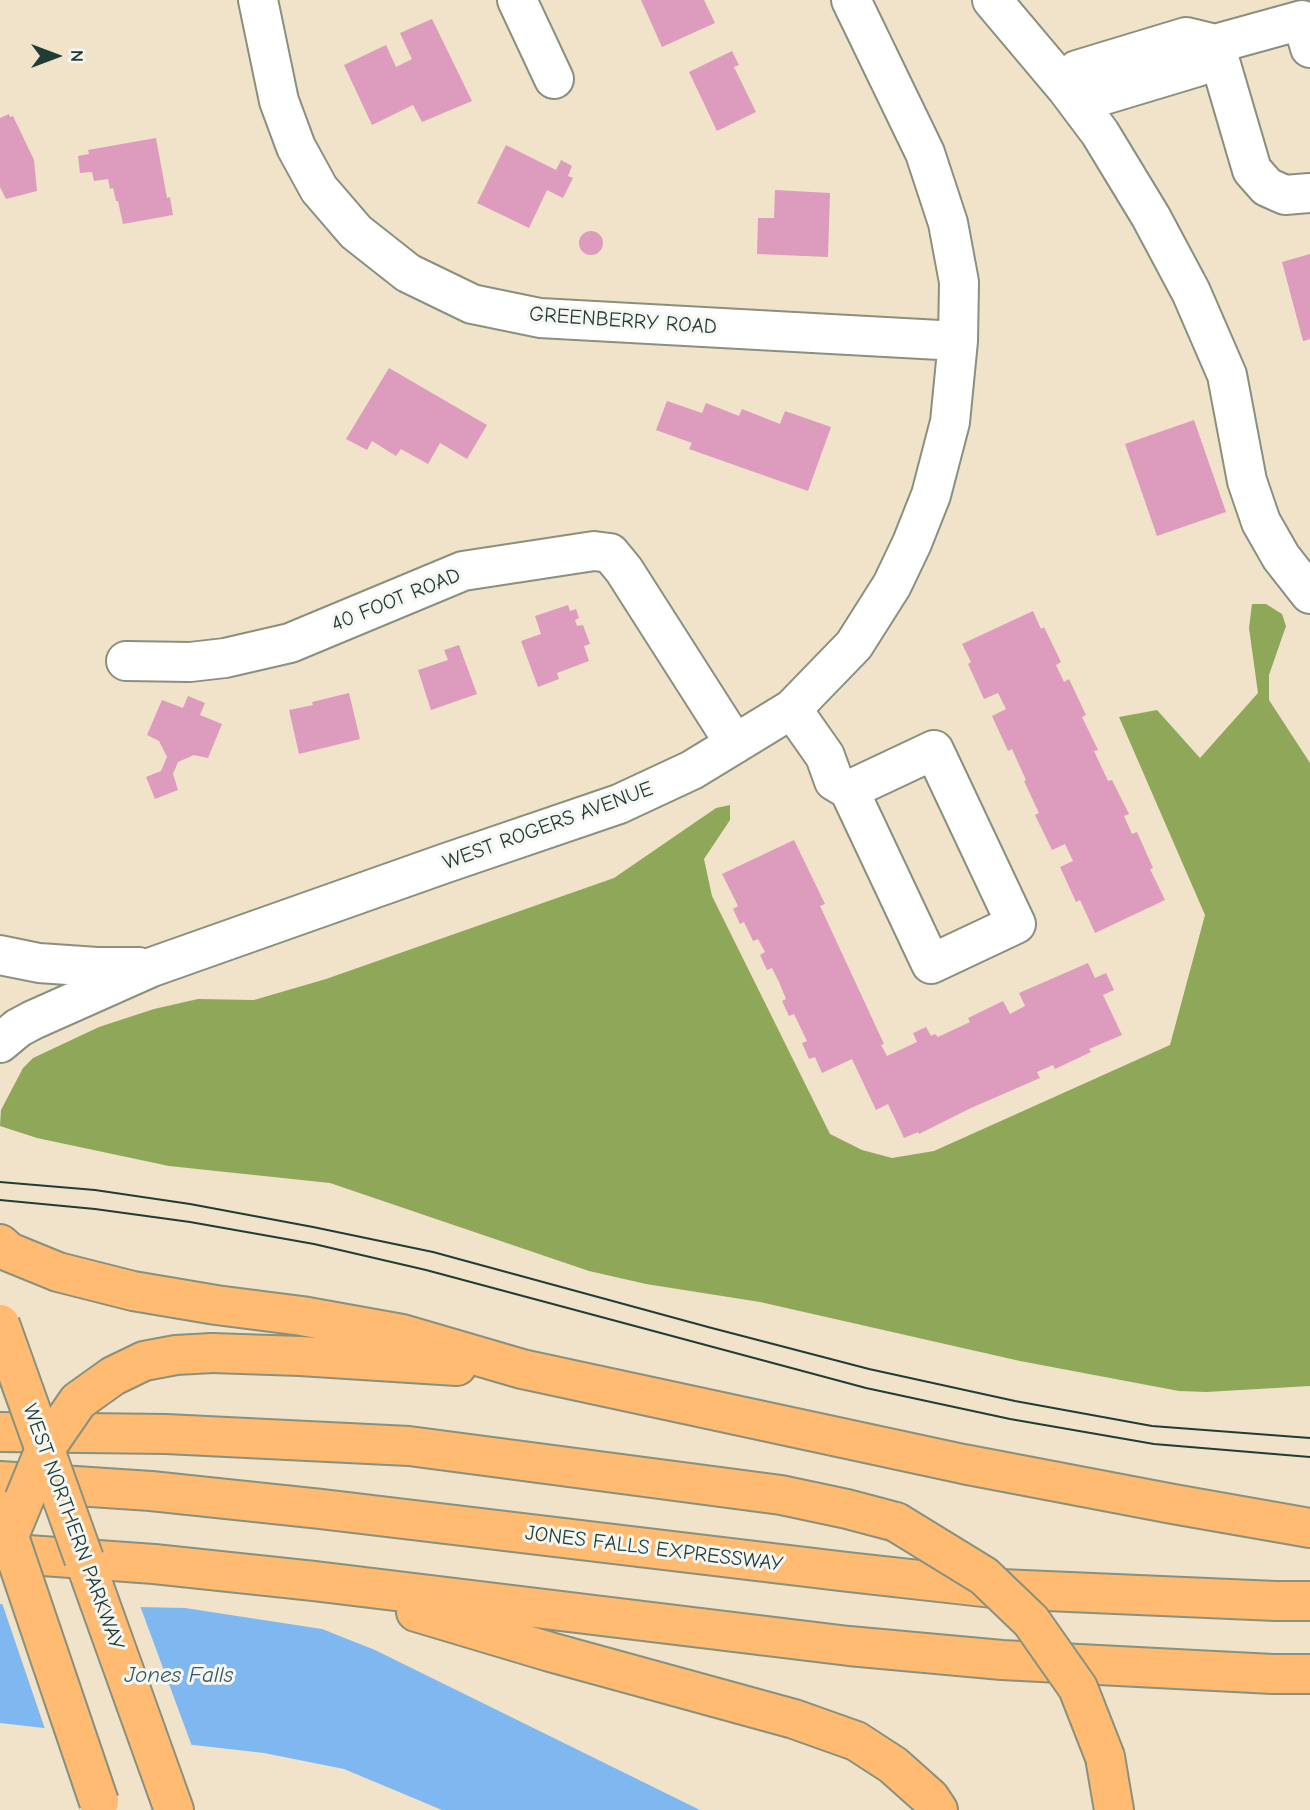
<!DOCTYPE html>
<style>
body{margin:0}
#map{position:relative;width:1310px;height:1810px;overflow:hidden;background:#f0e3c9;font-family:"Comic Neue",sans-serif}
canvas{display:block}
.north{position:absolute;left:21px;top:21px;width:70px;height:70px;-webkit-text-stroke:5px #f6f6f2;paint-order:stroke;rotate:90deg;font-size:19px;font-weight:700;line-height:28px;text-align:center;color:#1f3d34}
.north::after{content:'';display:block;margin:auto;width:24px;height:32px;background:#1f3d34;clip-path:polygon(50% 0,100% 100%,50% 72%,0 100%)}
</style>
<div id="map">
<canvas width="1310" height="1810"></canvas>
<div class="north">N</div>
</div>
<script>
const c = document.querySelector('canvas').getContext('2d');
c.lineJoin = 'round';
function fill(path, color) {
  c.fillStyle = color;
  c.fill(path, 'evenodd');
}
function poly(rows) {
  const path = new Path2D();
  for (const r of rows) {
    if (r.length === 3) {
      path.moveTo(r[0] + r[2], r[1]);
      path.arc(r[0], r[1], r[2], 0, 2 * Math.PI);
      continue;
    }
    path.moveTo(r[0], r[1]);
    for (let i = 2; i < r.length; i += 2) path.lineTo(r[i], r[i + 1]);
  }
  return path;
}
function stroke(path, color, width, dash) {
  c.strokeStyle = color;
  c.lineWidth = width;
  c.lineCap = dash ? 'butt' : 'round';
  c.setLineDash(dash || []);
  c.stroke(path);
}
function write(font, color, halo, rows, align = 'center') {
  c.font = font + ' "Comic Neue",sans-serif';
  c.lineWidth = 6;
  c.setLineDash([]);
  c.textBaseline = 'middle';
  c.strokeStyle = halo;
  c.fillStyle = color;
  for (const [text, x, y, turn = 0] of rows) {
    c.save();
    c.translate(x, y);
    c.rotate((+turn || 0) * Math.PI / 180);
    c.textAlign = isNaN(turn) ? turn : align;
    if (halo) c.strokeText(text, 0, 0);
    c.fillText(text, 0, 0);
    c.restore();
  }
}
const forest = poly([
 [1252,604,1266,604,1282,614,1286,626,1269,675,1269,700,1310,763,1310,1386,1206,1392,1179,1391,1020,1361,760,1302,646,1284,589,1271,330,1183,169,1166,37,1138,0,1126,1,1110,23,1068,33,1058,99,1027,154,1009,198,999,254,1000,326,979,614,878,716,808,730,805,730,820,704,859,712,896,830,1134,862,1150,892,1158,934,1151,1170,1045,1205,915,1119,717,1157,710,1200,758,1258,693,1249,628]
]);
const water = poly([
 [0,1604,185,1608,322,1629,375,1650,700,1810,442,1810,344,1769,264,1753,0,1723]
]);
const pier = poly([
 [1,1600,139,1603,193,1749,46,1732]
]);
const building = poly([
 [641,0,704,0,715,23,662,47],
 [432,19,472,101,422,122,413,105,372,125,344,65,386,45,396,67,412,59,400,33],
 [732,51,739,65,734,67,756,112,717,131,689,72],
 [9,114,10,117,13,116,34,160,37,191,6,199,0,187,0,118],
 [156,138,167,198,170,197,173,215,123,224,118,201,116,201,113,188,110,189,108,179,94,181,92,172,80,173,78,156,89,154,88,150],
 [506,145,556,170,561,160,572,166,568,176,573,178,563,198,547,190,529,228,477,203],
 [775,190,830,193,828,257,757,254,758,218,774,218],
 [591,243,12],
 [1310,254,1310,339,1303,341,1282,262],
 [389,368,487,425,467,459,440,443,428,464,401,449,396,456,372,441,367,450,346,439],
 [667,401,702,413,706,403,739,416,742,409,780,424,785,411,831,427,808,491,689,449,692,443,656,430],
 [1194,420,1226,512,1157,536,1125,444],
 [568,605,570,611,576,609,579,618,575,620,577,626,583,625,590,644,584,646,589,661,557,673,559,679,538,687,521,641,541,634,535,616],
 [1033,611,1041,629,1044,627,1061,662,1056,665,1064,682,1069,679,1086,715,1082,717,1098,750,1094,751,1108,781,1112,780,1129,814,1124,816,1132,834,1137,832,1153,868,1150,869,1165,900,1095,933,1080,900,1076,902,1060,867,1073,861,1065,844,1052,850,1035,815,1039,813,1024,781,1026,780,1012,749,1008,751,992,716,1006,709,998,693,984,699,968,664,971,662,962,644],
 [459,645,477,694,431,710,418,670,448,660,444,650],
 [349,693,360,739,299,754,289,710,313,705,312,702],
 [188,696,205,703,200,715,222,724,208,758,194,755,178,762,173,774,178,790,155,799,146,777,161,771,167,757,159,741,147,735,162,700,183,708],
 [794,840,825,904,820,906,884,1044,881,1045,887,1056,917,1042,913,1033,926,1027,931,1036,935,1034,938,1037,970,1022,968,1018,1003,1001,1010,1014,1025,1006,1019,993,1088,963,1095,978,1106,973,1114,990,1103,995,1122,1035,1089,1049,1091,1052,1055,1069,1053,1065,1037,1072,1040,1078,971,1108,919,1134,918,1132,904,1138,888,1104,876,1110,852,1059,822,1073,815,1057,809,1059,802,1043,807,1041,794,1014,789,1016,782,1001,786,999,779,982,772,968,767,970,760,955,765,952,758,939,753,941,744,922,740,924,733,909,738,906,722,874]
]);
const minor = poly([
 [258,0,279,101,296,147,319,189,356,232,408,273,472,304,540,318,958,341],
 [517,0,554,79],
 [992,0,1067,89,1100,133,1151,217,1191,292,1227,375,1247,481,1261,522,1281,557,1310,594],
 [1215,44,1197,67,1104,95,1067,89,1077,70,1186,37,1215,44,1302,20,1310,48],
 [1215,44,1252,170,1267,187,1285,195,1310,193],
 [126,661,190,662,225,658,290,643,463,571,594,551,610,553,624,570,735,744],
 [792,709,825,756,834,781,849,790,931,964,1016,924,934,750,849,790],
 [0,955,39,963,97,967,139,967],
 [0,1043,18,1028,33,1020,152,967,446,863,619,804,692,770,792,709,854,645,892,585,912,543,931,495,950,422,958,341,959,282,948,223,925,153,851,0]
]);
const major = poly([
 [84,1559,174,1810]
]);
const highway = poly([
 [0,1244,9,1252,58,1272,133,1291,216,1305,302,1316,402,1334,522,1369,963,1464,1173,1504,1310,1528],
 [212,1353,300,1356,457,1366],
 [0,1432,166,1434,409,1446,781,1495,847,1509,896,1522],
 [0,1481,151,1491,321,1509,848,1572,1001,1589,1276,1601,1310,1601],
 [0,1553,154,1564,314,1581,849,1646,1002,1660,1273,1674,1310,1674],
 [416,1612,550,1652,794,1719,856,1741,893,1765,930,1798,938,1810],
 [1105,1757,1114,1810]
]);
const tram = poly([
 [0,1182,95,1190,190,1204,313,1227,433,1252,708,1327,869,1369,1015,1401,1152,1426,1310,1438],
 [0,1200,95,1209,190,1222,314,1244,426,1270,866,1388,1010,1419,1154,1444,1310,1457]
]);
const majorBridge = poly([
 [0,1324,84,1559],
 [0,1510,99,1802]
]);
const highwayBridge = poly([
 [896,1522,984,1576,1031,1621,1078,1688,1105,1757],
 [9,1536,45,1449,78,1401,113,1376,144,1361,176,1355,212,1353]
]);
const streetNames = [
 ["GREENBERRY ROAD",623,321,4],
 ["40 FOOT ROAD",396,600,-22],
 ["WEST ROGERS AVENUE",548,826,-20],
 ["WEST NORTHERN PARKWAY",73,1527,70],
 ["JONES FALLS EXPRESSWAY",654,1549,7]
];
const waterNames = [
 ["Jones Falls",179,1675]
];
fill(forest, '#8fa759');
fill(water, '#7fb8f0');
fill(pier, '#f0e3c9');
fill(building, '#dd9bbe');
stroke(minor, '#88907e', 42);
stroke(major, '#88907e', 42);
stroke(highway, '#88907e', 42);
stroke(minor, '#fff', 38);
stroke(major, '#febb71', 38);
stroke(highway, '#febb71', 38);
stroke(tram, '#1f3d34', 2);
stroke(majorBridge, '#88907e', 42, []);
stroke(highwayBridge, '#88907e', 42, []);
stroke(majorBridge, '#febb71', 38);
stroke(highwayBridge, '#febb71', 38);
write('21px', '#1f3d34', '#f6f6f2', streetNames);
write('italic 23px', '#375c63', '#f6f6f2', waterNames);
</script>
